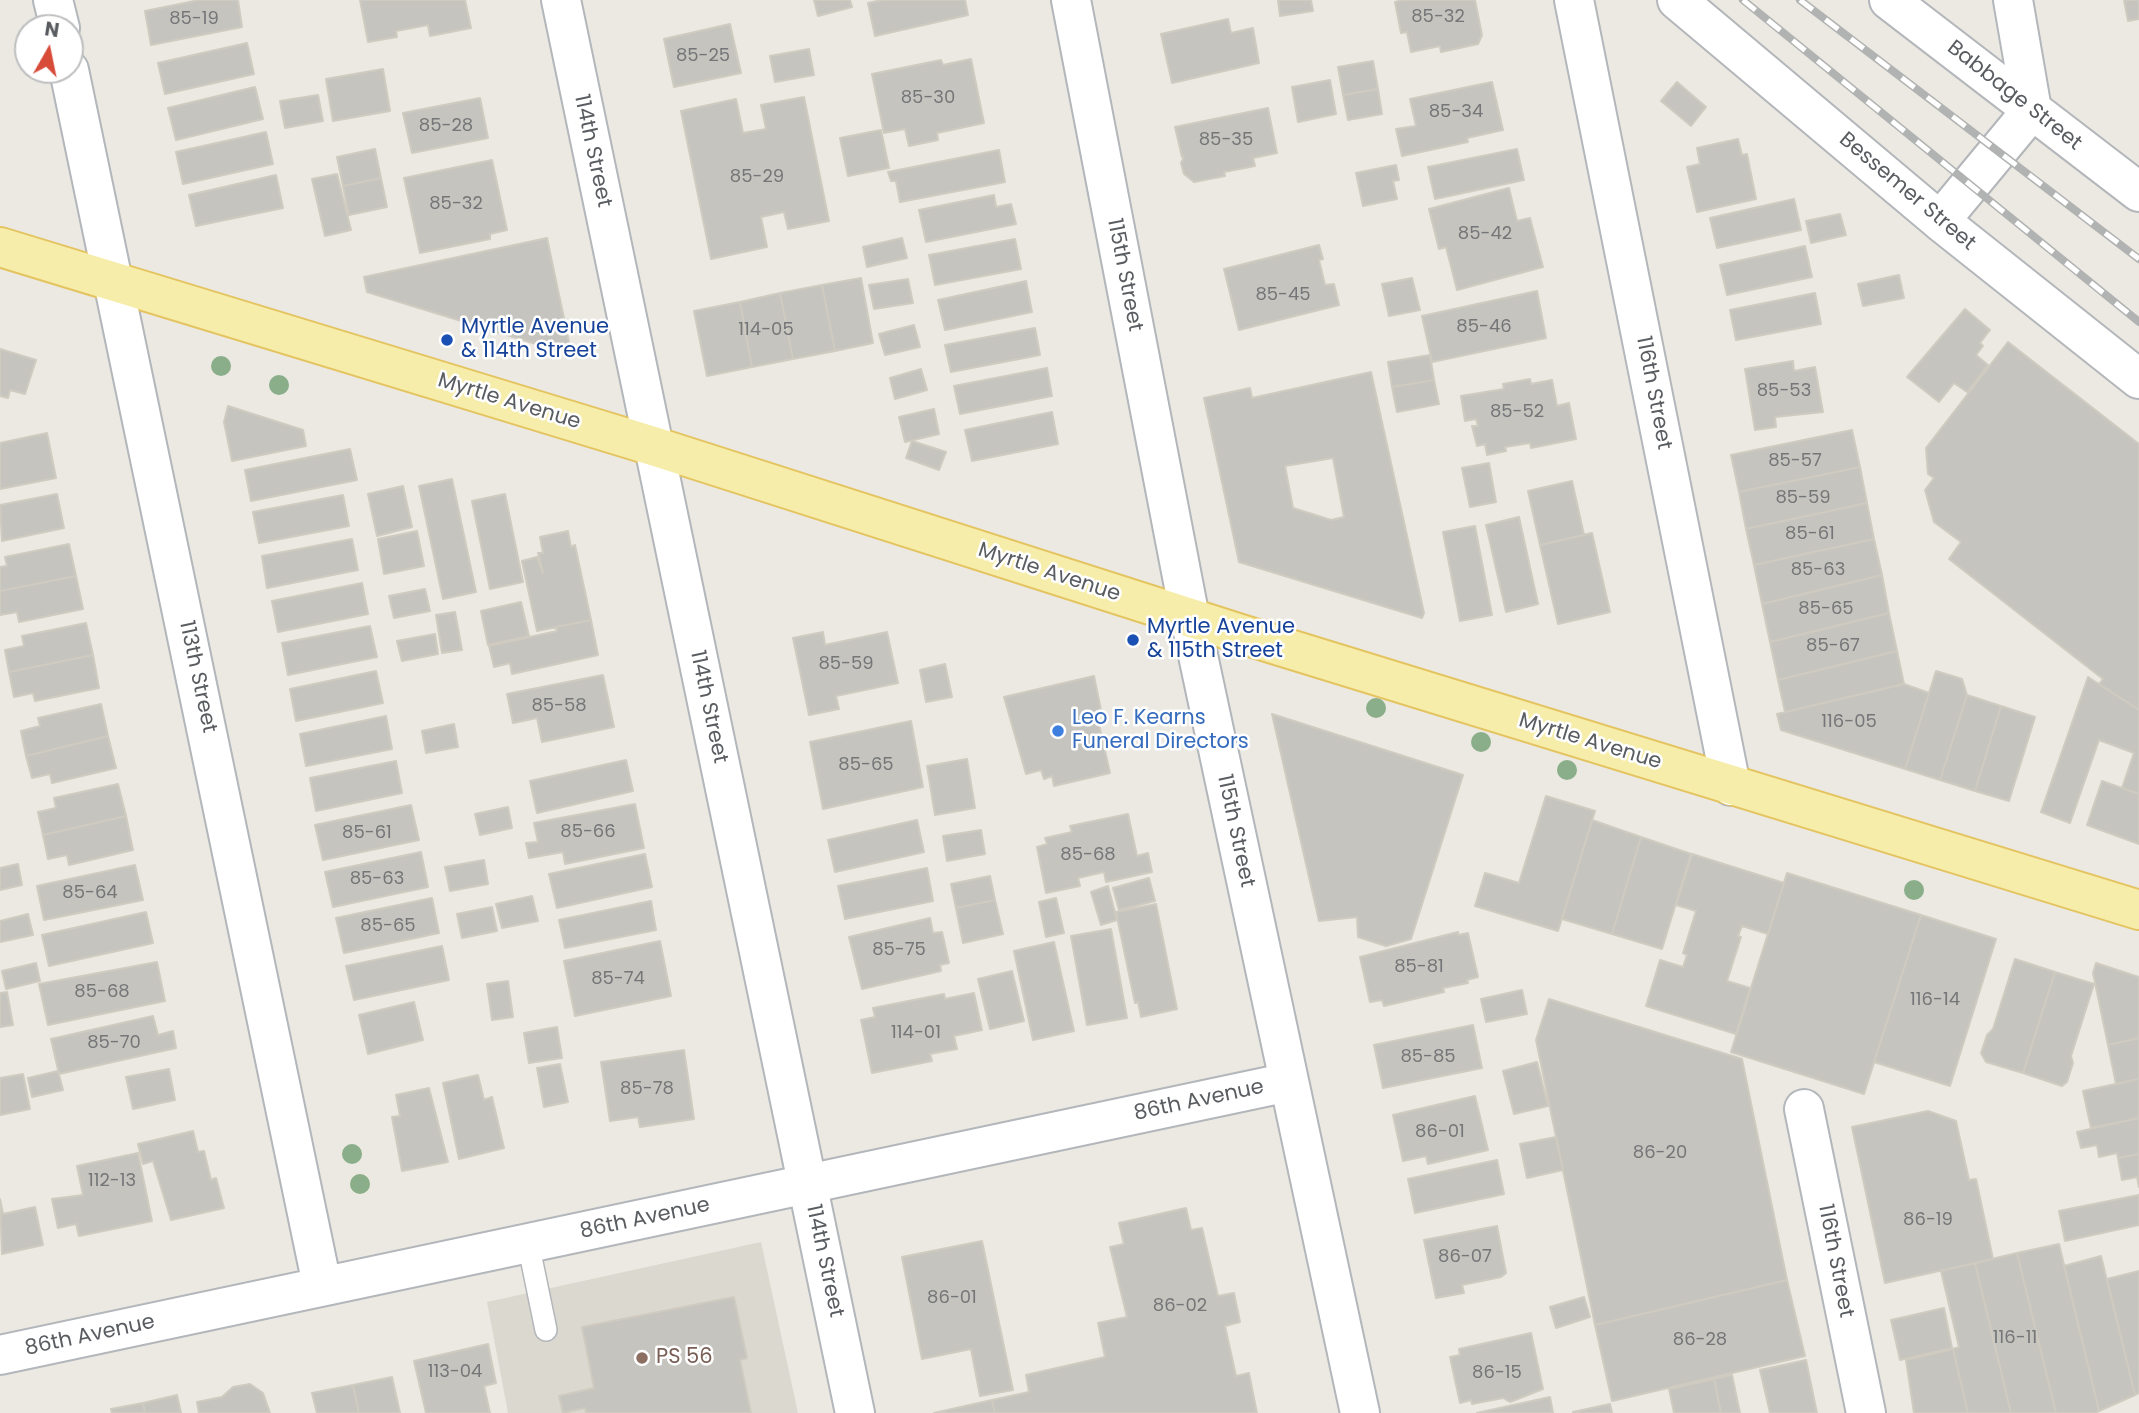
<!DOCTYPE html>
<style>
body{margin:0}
#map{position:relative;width:2139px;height:1413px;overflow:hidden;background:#ebe9e1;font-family:Poppins,sans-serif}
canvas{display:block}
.north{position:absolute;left:14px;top:14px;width:70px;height:70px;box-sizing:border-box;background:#fff;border:2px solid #bdbebf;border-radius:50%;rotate:9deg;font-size:19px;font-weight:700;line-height:28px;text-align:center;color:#595c60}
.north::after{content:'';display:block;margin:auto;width:24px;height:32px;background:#d84b39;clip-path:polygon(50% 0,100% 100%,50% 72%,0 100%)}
</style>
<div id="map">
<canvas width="2139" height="1413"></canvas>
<div class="north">N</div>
</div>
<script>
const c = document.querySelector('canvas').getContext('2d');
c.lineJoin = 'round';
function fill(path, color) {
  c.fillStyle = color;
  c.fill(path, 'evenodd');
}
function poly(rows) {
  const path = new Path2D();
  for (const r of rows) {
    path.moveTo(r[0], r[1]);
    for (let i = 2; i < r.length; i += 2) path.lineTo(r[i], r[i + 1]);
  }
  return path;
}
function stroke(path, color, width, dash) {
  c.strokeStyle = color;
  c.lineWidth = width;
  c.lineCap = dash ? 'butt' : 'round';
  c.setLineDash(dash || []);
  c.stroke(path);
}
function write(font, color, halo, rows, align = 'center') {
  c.font = font + ' Poppins,sans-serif';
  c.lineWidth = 5;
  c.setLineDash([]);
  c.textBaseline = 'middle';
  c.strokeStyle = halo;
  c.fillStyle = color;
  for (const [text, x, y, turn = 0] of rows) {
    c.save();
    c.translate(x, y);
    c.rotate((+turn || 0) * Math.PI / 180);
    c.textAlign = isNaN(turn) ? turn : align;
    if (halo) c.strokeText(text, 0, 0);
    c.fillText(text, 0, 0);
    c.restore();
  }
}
const education = poly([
 [761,1242,798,1413,508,1413,487,1302]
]);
const building = poly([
 [199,0,238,0,242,27,151,45,145,11,199,0],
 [360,0,465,0,471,28,430,36,428,25,396,31,397,37,368,42,360,0],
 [814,0,850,0,852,7,818,16,814,0],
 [882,0,965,0,968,15,875,36,868,3,882,0],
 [1278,0,1311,0,1313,11,1280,16,1278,0],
 [1403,0,1475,0,1482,35,1478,44,1441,52,1440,46,1411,52,1407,32,1401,33,1395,2,1403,0],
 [2124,0,2139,0,2139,19,2128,21,2124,0],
 [1228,19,1231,33,1253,28,1259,63,1172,83,1161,34,1228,19],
 [730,24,741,73,674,87,664,39,730,24],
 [247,43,254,74,165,94,158,63,247,43],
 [809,49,814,75,775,82,770,56,809,49],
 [971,59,984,123,937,133,938,140,909,146,905,129,884,133,872,74,941,60,943,65,971,59],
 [1373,61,1378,89,1343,95,1338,67,1373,61],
 [383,69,390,111,333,121,326,79,383,69],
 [1330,80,1336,114,1298,122,1292,87,1330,80],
 [1492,82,1503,130,1467,138,1468,142,1402,156,1396,129,1416,126,1410,99,1492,82],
 [1677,82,1706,107,1691,126,1661,101,1677,82],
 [255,87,263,119,176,140,168,108,255,87],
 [1378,89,1382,114,1348,120,1343,95,1378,89],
 [318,95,323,121,285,128,280,101,318,95],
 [804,97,829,221,788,229,784,212,761,217,767,247,711,259,681,111,736,99,743,133,766,129,761,105,804,97],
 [480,98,488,138,412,153,403,113,480,98],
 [1268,108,1277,153,1253,158,1255,166,1224,172,1225,176,1194,182,1184,174,1181,163,1184,157,1182,157,1175,127,1268,108],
 [881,130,889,168,848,176,840,138,881,130],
 [266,132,273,164,183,184,176,152,266,132],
 [1738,139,1742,155,1747,154,1756,199,1697,212,1687,167,1700,164,1697,148,1738,139],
 [375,149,381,178,343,186,337,157,375,149],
 [1517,149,1524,180,1435,199,1428,167,1517,149],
 [999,150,1005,182,900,202,896,181,891,181,888,172,999,150],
 [492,160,507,230,490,234,490,239,420,253,404,178,492,160],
 [1396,165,1399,180,1393,181,1397,199,1363,206,1356,173,1396,165],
 [337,174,351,230,325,236,312,179,337,174],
 [276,175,283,208,196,226,189,195,276,175],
 [381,178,387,207,349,215,343,186,381,178],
 [1509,188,1517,221,1530,218,1543,267,1457,290,1446,247,1439,249,1429,209,1509,188],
 [994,195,996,207,1011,204,1016,224,926,242,919,210,994,195],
 [1794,199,1801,230,1717,248,1710,218,1794,199],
 [1840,214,1846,235,1811,243,1806,221,1840,214],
 [547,238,569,342,562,352,367,292,364,277,547,238],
 [902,238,907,258,867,267,863,247,902,238],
 [1015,239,1021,269,935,285,929,255,1015,239],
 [1319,245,1323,259,1319,260,1325,285,1334,284,1339,305,1239,330,1224,269,1319,245],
 [1805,246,1812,277,1727,295,1720,265,1805,246],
 [1899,275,1904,298,1863,306,1858,284,1899,275],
 [861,278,873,343,835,351,822,285,861,278],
 [1412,278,1420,310,1389,316,1382,284,1412,278],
 [908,279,913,303,874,309,869,285,908,279],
 [1026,281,1032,312,945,330,938,300,1026,281],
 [822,285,835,351,793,359,780,293,822,285],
 [1537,291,1546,338,1432,362,1422,316,1537,291],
 [780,293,793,359,752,367,740,302,780,293],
 [1815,293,1821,324,1736,340,1730,310,1815,293],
 [740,302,752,367,707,376,694,311,740,302],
 [1965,309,1990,330,1980,343,1983,346,1976,355,1988,365,1967,392,1954,383,1939,402,1907,377,1965,309],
 [914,325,920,347,885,355,879,334,914,325],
 [1035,328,1040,355,951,372,945,345,1035,328],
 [2008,342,2139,444,2139,710,2099,684,2103,679,1949,559,1961,542,1934,522,1925,490,1934,478,1928,474,1926,448,2008,342],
 [0,349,36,360,25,394,10,390,8,398,0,396,0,349],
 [1430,355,1434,380,1392,387,1388,362,1430,355],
 [1793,361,1794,371,1815,367,1823,412,1775,417,1776,427,1755,430,1745,369,1793,361],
 [1047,368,1052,396,960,414,954,386,1047,368],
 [921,369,927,390,895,399,890,378,921,369],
 [1371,372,1424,613,1422,618,1239,562,1204,398,1250,388,1252,398,1371,372],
 [1333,458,1344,517,1331,520,1293,508,1285,466,1333,458],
 [1530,379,1531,384,1552,380,1557,406,1569,403,1576,439,1531,448,1530,443,1505,447,1506,451,1487,455,1485,444,1477,446,1472,426,1478,426,1476,419,1465,421,1461,396,1504,389,1503,384,1530,379],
 [1434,380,1439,404,1397,412,1392,387,1434,380],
 [228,406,303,430,306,446,232,461,224,422,228,406],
 [934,409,939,434,905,442,899,417,934,409],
 [1052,412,1058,444,972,461,965,430,1052,412],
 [1852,430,1860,467,1739,492,1731,455,1852,430],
 [47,433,56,478,0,489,0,443,47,433],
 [912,441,946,452,939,470,906,458,912,441],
 [350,449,357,480,251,501,245,470,350,449],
 [1489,463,1496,502,1470,507,1462,468,1489,463],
 [1860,467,1867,503,1746,529,1739,492,1860,467],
 [452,479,476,592,443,599,419,486,452,479],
 [1572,481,1584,535,1540,545,1528,491,1572,481],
 [403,486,412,527,377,536,368,494,403,486],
 [57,494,64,528,2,541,0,505,57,494],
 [505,494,523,582,490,589,472,501,505,494],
 [343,495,349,526,259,543,253,512,343,495],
 [1867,503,1874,539,1754,565,1746,529,1867,503],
 [1519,517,1538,604,1506,612,1486,525,1519,517],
 [1475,526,1492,615,1460,621,1443,532,1475,526],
 [417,531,424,566,384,574,378,539,417,531],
 [568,531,571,547,575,545,591,620,537,631,522,561,537,557,543,573,538,553,543,553,540,537,568,531],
 [1592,533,1610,612,1558,624,1540,545,1592,533],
 [352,539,358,570,267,588,262,556,352,539],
 [1874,539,1882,575,1762,604,1754,565,1874,539],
 [69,544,76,576,0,591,0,567,7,566,5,557,69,544],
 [1882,575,1889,613,1770,642,1762,604,1882,575],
 [76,576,83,609,19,622,17,612,0,615,0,591,76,576],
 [362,583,368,614,278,632,272,601,362,583],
 [425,589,430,611,394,618,389,596,425,589],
 [521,602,529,636,488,645,481,611,521,602],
 [455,612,462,650,442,653,436,615,455,612],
 [1889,613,1897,651,1778,680,1770,642,1889,613],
 [591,620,598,655,512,674,510,663,494,667,489,646,557,631,556,627,591,620],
 [86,623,93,655,9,672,5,650,24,646,22,636,86,623],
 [370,626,377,657,288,675,282,643,370,626],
 [823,632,825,645,887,632,898,683,836,696,839,709,809,715,793,638,823,632],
 [435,634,438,654,402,661,397,641,435,634],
 [1897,651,1904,684,1785,712,1778,680,1897,651],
 [93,655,99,688,35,701,33,693,14,697,9,672,93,655],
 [945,664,952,697,926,702,920,670,945,664],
 [376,671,383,703,296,721,290,689,376,671],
 [1936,671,1962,679,1967,695,1940,780,1905,769,1936,671],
 [603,675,614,727,542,742,537,718,513,723,507,694,603,675],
 [1094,676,1101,710,1096,711,1110,773,1054,786,1052,776,1044,779,1041,770,1026,774,1004,697,1094,676],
 [2088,677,2139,710,2139,794,2122,788,2134,753,2099,740,2070,823,2041,812,2088,677],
 [1904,684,1929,693,1905,769,1781,730,1777,714,1904,684],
 [1967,695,2001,706,1975,791,1940,780,1967,695],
 [101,704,108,736,26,756,21,731,40,726,38,718,101,704],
 [2001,706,2035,717,2009,801,1975,791,2001,706],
 [1272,714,1463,775,1411,939,1386,946,1358,937,1357,917,1319,921,1272,714],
 [386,716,392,749,306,766,300,734,386,716],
 [911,721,923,787,823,809,810,742,911,721],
 [454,724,458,747,426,753,422,731,454,724],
 [108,736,116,768,52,783,50,774,32,778,26,756,108,736],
 [967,759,975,808,935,815,927,766,967,759],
 [626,760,633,791,537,813,530,781,626,760],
 [396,761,402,793,316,811,310,778,396,761],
 [2102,781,2139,794,2139,844,2087,825,2102,781],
 [118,784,126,816,43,835,38,812,56,808,54,798,118,784],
 [1546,796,1595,811,1558,931,1475,906,1485,873,1519,883,1546,796],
 [635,804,644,848,565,864,563,852,529,858,526,843,538,842,534,823,635,804],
 [411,805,419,840,323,860,315,825,411,805],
 [508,807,512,828,480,835,475,814,508,807],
 [1128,814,1137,856,1148,853,1152,872,1106,882,1104,872,1078,878,1080,886,1046,893,1037,847,1047,844,1045,838,1072,832,1070,826,1128,814],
 [126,816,133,850,69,865,67,855,48,859,43,835,126,816],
 [917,820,924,852,835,872,828,840,917,820],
 [1592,820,1641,837,1612,934,1562,919,1592,820],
 [981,830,985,854,947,861,943,836,981,830],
 [1641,837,1691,854,1662,949,1612,934,1641,837],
 [421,852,428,887,333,907,325,872,421,852],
 [645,854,652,887,557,908,549,874,645,854],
 [1692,854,1784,883,1768,934,1742,926,1738,936,1741,937,1727,981,1750,988,1736,1034,1646,1006,1660,960,1683,967,1687,955,1683,953,1696,911,1676,905,1692,854],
 [484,860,488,884,450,891,445,867,484,860],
 [18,864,22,885,0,890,0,868,18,864],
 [135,865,143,900,44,920,37,886,135,865],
 [927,868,933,901,845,919,838,886,927,868],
 [1787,873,1921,915,1864,1094,1731,1052,1787,873],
 [990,876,995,900,956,908,951,884,990,876],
 [1149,878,1155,901,1119,910,1113,888,1149,878],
 [1108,886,1117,920,1101,925,1091,892,1108,886],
 [532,896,538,921,502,928,496,904,532,896],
 [432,898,439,933,344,953,336,918,432,898],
 [1056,898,1064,933,1046,937,1039,902,1056,898],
 [995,900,1003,934,963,943,956,908,995,900],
 [651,901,656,930,565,948,559,920,651,901],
 [1156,904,1177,1009,1141,1017,1138,1002,1135,1003,1116,912,1156,904],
 [492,907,497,931,462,938,457,914,492,907],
 [146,912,153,943,49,966,42,935,146,912],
 [28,914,33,935,0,942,0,921,28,914],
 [1921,915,1996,939,1950,1086,1874,1062,1921,915],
 [930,918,933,933,942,932,949,963,940,965,941,971,862,989,849,937,930,918],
 [1111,929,1127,1018,1087,1025,1071,936,1111,929],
 [1458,932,1458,935,1468,933,1478,977,1467,980,1468,983,1443,988,1444,992,1384,1006,1382,1000,1370,1002,1360,957,1458,932],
 [660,941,671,996,575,1016,564,961,660,941],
 [1054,942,1074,1031,1033,1040,1014,951,1054,942],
 [442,946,449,980,354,1000,346,966,442,946],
 [2015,959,2055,972,2023,1073,1986,1062,1981,1053,1987,1035,1993,1029,2015,959],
 [157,962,165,1001,48,1025,39,984,157,962],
 [36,963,40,981,6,989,2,971,36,963],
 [2096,963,2139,977,2139,1038,2108,1045,2093,973,2096,963],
 [1012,971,1024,1021,990,1029,978,979,1012,971],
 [2055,972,2094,984,2071,1056,2073,1063,2067,1082,2062,1086,2023,1073,2055,972],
 [508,981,513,1017,492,1020,487,984,508,981],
 [1522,990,1527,1014,1486,1022,1481,999,1522,990],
 [7,992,13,1025,0,1027,0,993,7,992],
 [974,993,982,1030,954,1036,957,1049,930,1054,932,1061,872,1073,861,1020,875,1017,873,1008,944,994,945,999,974,993],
 [1549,999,1742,1059,1787,1280,1595,1325,1536,1040,1549,999],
 [414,1002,423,1040,368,1054,359,1015,414,1002],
 [153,1016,158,1035,173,1031,176,1048,59,1074,51,1039,153,1016],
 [1473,1025,1482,1068,1383,1088,1374,1045,1473,1025],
 [557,1027,562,1058,529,1063,524,1033,557,1027],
 [2139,1038,2139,1079,2116,1084,2108,1045,2139,1038],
 [684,1050,694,1119,640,1127,638,1117,610,1121,601,1062,684,1050],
 [1537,1062,1548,1106,1514,1114,1503,1071,1537,1062],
 [560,1064,568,1102,544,1107,537,1068,560,1064],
 [169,1069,175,1100,133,1109,126,1077,169,1069],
 [58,1071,63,1090,32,1097,28,1078,58,1071],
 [23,1074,30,1109,0,1115,0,1078,23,1074],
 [478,1075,484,1100,492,1097,504,1148,459,1159,443,1083,478,1075],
 [2139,1079,2139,1118,2091,1128,2083,1091,2139,1079],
 [429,1088,448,1162,402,1171,392,1117,400,1116,396,1095,429,1088],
 [1475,1096,1488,1150,1428,1164,1426,1156,1403,1161,1393,1115,1475,1096],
 [1928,1111,1956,1121,1969,1180,1976,1179,1993,1259,1885,1283,1852,1127,1928,1111],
 [2139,1118,2139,1154,2118,1158,2117,1153,2099,1157,2097,1145,2081,1148,2077,1132,2139,1118],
 [193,1131,198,1152,204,1151,211,1180,216,1178,224,1208,171,1220,153,1161,143,1164,138,1144,193,1131],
 [1556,1137,1563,1170,1527,1178,1520,1144,1556,1137],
 [138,1153,152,1221,79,1236,76,1224,58,1228,52,1199,83,1195,77,1166,138,1153],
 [2139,1154,2139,1187,2137,1177,2122,1180,2118,1158,2139,1154],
 [1497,1160,1504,1194,1415,1213,1408,1179,1497,1160],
 [2139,1195,2139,1225,2065,1241,2059,1211,2139,1195],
 [0,1199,3,1214,35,1207,43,1245,2,1254,0,1199],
 [1186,1208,1191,1230,1202,1228,1218,1296,1234,1293,1240,1322,1225,1326,1236,1376,1249,1373,1257,1413,995,1413,992,1400,1029,1392,1026,1375,1105,1357,1098,1323,1127,1317,1110,1247,1124,1244,1119,1223,1186,1208],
 [1497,1226,1506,1273,1501,1277,1462,1285,1464,1293,1436,1298,1424,1240,1497,1226],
 [982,1241,1013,1390,980,1396,971,1349,922,1359,902,1257,982,1241],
 [2059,1244,2099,1411,2095,1413,2056,1413,2017,1253,2059,1244],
 [2017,1253,2056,1413,2011,1413,1975,1263,2017,1253],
 [2101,1256,2135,1395,2099,1411,2064,1266,2101,1256],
 [1975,1263,2011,1413,1968,1413,1953,1349,1959,1347,1941,1271,1975,1263],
 [2139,1271,2139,1393,2135,1395,2107,1279,2139,1271],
 [1787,1280,1805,1356,1612,1401,1595,1325,1787,1280],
 [734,1297,747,1358,740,1360,751,1413,586,1413,585,1408,563,1413,559,1396,594,1388,582,1327,734,1297],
 [1584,1297,1590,1317,1556,1328,1550,1307,1584,1297],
 [1944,1308,1952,1348,1900,1360,1891,1320,1944,1308],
 [1531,1333,1543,1389,1510,1402,1503,1398,1472,1404,1471,1400,1460,1403,1450,1357,1460,1355,1459,1349,1531,1333],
 [488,1344,496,1383,484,1386,490,1413,426,1413,414,1361,488,1344],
 [1953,1349,1968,1413,1914,1413,1906,1360,1953,1349],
 [1806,1360,1817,1413,1770,1413,1760,1370,1806,1360],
 [1732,1375,1740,1413,1721,1413,1714,1379,1732,1375],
 [392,1377,400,1413,359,1413,353,1385,392,1377],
 [1714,1379,1721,1413,1674,1413,1669,1389,1714,1379],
 [250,1384,263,1393,270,1413,199,1413,197,1402,222,1397,233,1387,250,1384],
 [353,1385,359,1413,317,1413,312,1393,353,1385],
 [177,1395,181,1413,145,1413,143,1403,177,1395],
 [1550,1397,1553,1413,1477,1413,1550,1397],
 [992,1400,995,1413,934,1413,992,1400],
 [143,1403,145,1413,112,1413,111,1409,143,1403],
 [1610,1404,1612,1413,1574,1413,1573,1412,1610,1404]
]);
const service = poly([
 [528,1243,546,1330]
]);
const minor = poly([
 [53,0,60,28],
 [561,0,855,1413],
 [1071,0,1190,618,1360,1413],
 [1574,0,1731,786],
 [1677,0,1940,221,2139,379],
 [1889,0,2139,192],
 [69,70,322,1285],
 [1940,221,2032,110,2013,0],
 [1804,1109,1866,1413],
 [0,1355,1289,1082]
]);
const primary = poly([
 [0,247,653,446,1244,635,2139,910]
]);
const rail = poly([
 [1743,0,2139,322],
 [1800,0,2139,259]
]);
const trees = [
 [221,366],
 [279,385],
 [1376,708],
 [1481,742],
 [1567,770],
 [1914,890],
 [352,1154],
 [360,1184]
];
const markers = [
 [447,340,7,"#1a4fb4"],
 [1133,640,7,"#1a4fb4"],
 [1058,731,7,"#3f7fe0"],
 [642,1358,7,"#8d6e63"]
];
const numberNames = [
 ["85-32",1438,17],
 ["85-19",194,19],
 ["85-25",703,56],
 ["85-30",928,98],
 ["85-34",1456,112],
 ["85-28",446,126],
 ["85-35",1226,140],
 ["85-29",757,177],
 ["85-32",456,204],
 ["85-42",1485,234],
 ["85-45",1283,295],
 ["85-46",1484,327],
 ["114-05",766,330],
 ["85-53",1784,391],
 ["85-52",1517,412],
 ["85-57",1795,461],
 ["85-59",1803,498],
 ["85-61",1810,534],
 ["85-63",1818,570],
 ["85-65",1826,609],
 ["85-67",1833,646],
 ["85-59",846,664],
 ["85-58",559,706],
 ["116-05",1849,722],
 ["85-65",866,765],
 ["85-66",588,832],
 ["85-61",367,833],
 ["85-68",1088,855],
 ["85-63",377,879],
 ["85-64",90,893],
 ["85-65",388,926],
 ["85-75",899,950],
 ["85-81",1419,967],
 ["85-74",618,979],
 ["85-68",102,992],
 ["116-14",1935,1000],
 ["114-01",916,1033],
 ["85-70",114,1043],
 ["85-85",1428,1057],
 ["85-78",647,1089],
 ["86-01",1440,1132],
 ["86-20",1660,1153],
 ["112-13",112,1181],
 ["86-19",1928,1220],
 ["86-07",1465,1257],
 ["86-01",952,1298],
 ["86-02",1180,1306],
 ["116-11",2015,1338],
 ["86-28",1700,1340],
 ["113-04",455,1372],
 ["86-15",1497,1373]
];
const streetNames = [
 ["Babbage Street",2014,96,38],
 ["114th Street",592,151,78],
 ["Bessemer Street",1907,192,40],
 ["115th Street",1124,275,79],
 ["116th Street",1653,393,79],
 ["Myrtle Avenue",509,402,17],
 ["Myrtle Avenue",1049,573,18],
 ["113th Street",197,677,78],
 ["114th Street",708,707,78],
 ["Myrtle Avenue",1590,742,17],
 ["115th Street",1235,831,78],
 ["86th Avenue",1199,1101,-12],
 ["86th Avenue",645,1219,-12],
 ["114th Street",824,1261,78],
 ["116th Street",1835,1261,79],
 ["86th Avenue",90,1336,-12]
];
const transitNames = [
 ["Myrtle Avenue",461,328],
 ["& 114th Street",461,352],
 ["Myrtle Avenue",1147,628],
 ["& 115th Street",1147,652]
];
const shopNames = [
 ["Leo F. Kearns",1072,719],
 ["Funeral Directors",1072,743]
];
const educationNames = [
 ["PS 56",656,1358]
];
fill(education, '#dbd8cf');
fill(building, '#c6c4be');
stroke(building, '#cfcbc0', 2);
stroke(service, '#b3b6ba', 24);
stroke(minor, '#b3b6ba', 42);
stroke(primary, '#e4c461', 42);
stroke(service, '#fff', 21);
stroke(minor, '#fff', 38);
stroke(primary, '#f7edaa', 38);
stroke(rail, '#b1b2b2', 8);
stroke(rail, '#fff', 5, [16]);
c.fillStyle = '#8aae89';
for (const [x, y] of trees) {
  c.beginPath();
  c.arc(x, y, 10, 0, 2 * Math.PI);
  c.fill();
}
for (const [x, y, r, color] of markers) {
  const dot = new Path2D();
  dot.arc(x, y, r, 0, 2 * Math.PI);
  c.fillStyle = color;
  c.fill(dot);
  stroke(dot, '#fff', 2.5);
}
write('18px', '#747678', null, numberNames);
write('21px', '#595c60', '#fff', streetNames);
write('21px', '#164399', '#fff', transitNames, 'left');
write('21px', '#366cbe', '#fff', shopNames, 'left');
write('21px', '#785e54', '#fff', educationNames, 'left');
</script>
